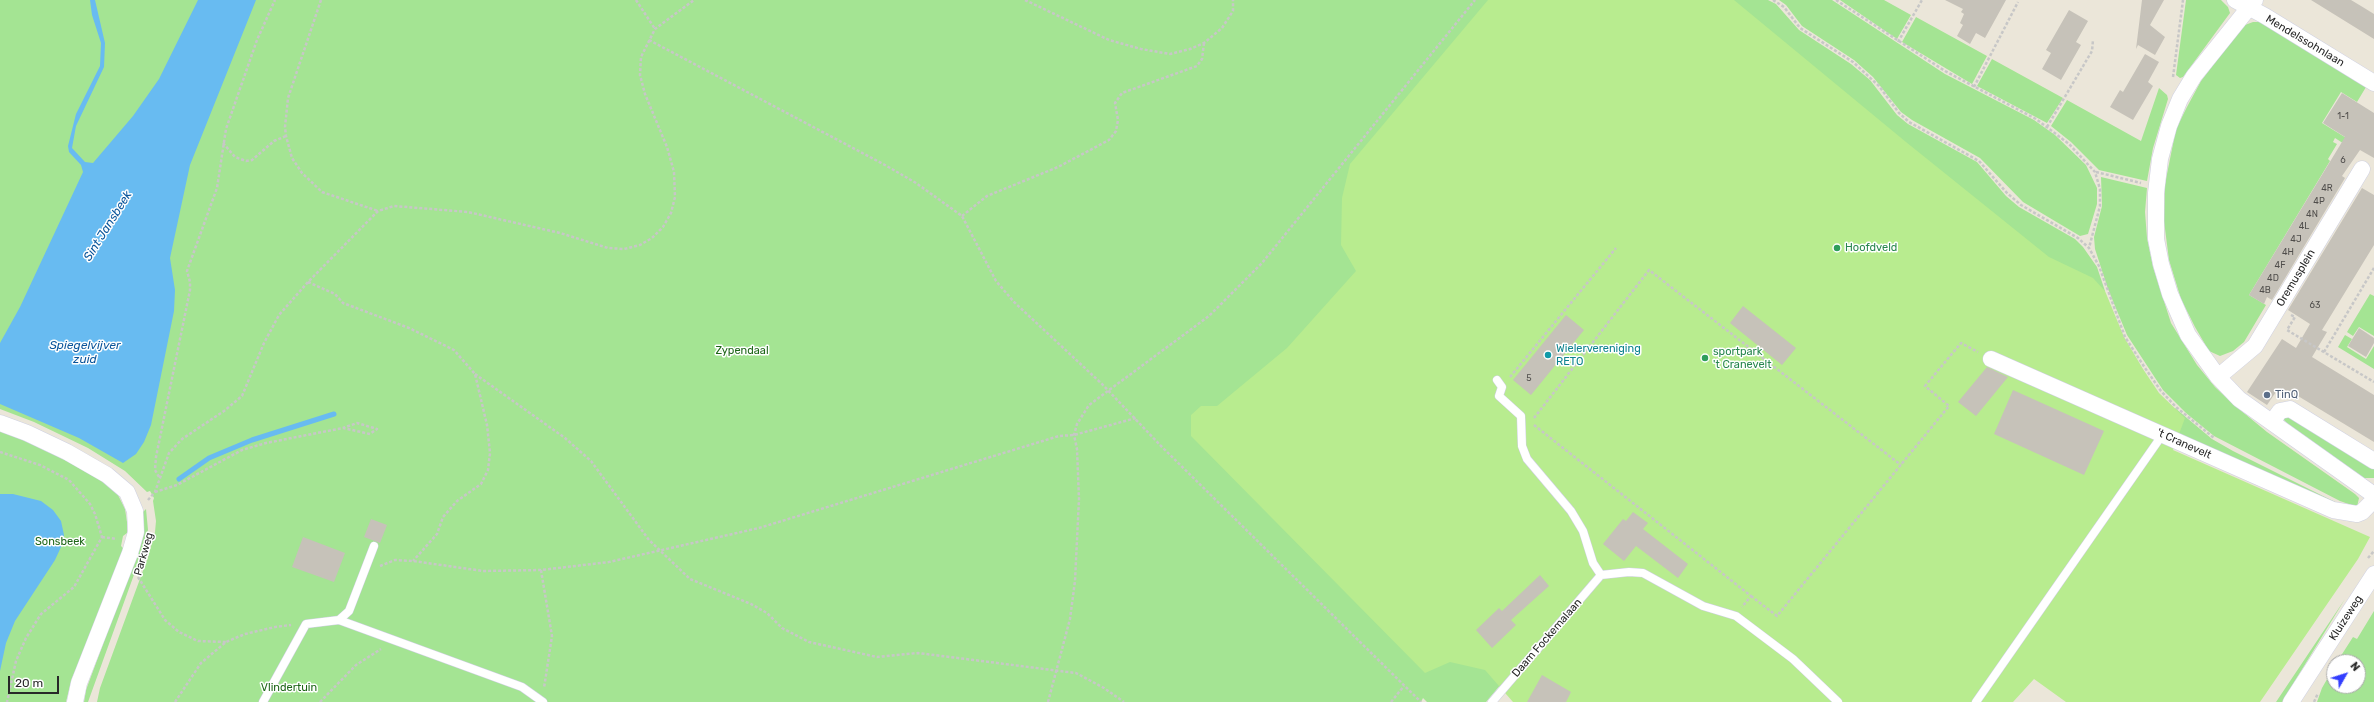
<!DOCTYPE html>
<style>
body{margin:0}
#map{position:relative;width:2374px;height:702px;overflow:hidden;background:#ebe6d9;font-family:Rubik,sans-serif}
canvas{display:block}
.north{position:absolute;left:2326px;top:654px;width:40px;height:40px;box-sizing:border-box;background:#fff;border:1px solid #a9a9a9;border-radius:50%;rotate:51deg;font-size:11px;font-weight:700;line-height:16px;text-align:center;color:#282828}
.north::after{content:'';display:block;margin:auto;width:14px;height:18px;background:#333efe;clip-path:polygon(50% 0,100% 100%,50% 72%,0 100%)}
.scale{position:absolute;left:8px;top:676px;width:51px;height:18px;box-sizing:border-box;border:2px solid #282828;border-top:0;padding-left:5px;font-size:12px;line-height:14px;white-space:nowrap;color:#282828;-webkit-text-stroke:3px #fff;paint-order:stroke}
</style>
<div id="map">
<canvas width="2374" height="702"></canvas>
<div class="north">N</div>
<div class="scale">20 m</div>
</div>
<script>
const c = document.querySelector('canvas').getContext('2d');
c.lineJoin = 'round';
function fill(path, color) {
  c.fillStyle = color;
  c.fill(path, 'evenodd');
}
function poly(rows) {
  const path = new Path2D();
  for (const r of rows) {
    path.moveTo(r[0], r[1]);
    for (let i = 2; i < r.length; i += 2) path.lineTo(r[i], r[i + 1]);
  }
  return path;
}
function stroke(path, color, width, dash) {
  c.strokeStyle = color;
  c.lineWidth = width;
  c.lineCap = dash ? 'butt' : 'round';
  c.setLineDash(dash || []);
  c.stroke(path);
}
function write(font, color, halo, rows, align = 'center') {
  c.font = font + ' Rubik,sans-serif';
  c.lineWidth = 3;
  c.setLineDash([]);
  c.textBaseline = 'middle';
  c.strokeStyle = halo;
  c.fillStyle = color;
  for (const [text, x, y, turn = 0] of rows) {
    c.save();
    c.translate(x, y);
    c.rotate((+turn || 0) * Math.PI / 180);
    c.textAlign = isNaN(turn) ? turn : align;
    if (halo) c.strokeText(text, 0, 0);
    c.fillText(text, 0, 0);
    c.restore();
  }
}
const green = poly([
 [0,0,1492,0,1585,584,1486,702,1427,702,1423,698,1421,702,97,702,100,688,148,557,155,532,156,521,153,501,154,498,150,491,147,492,125,471,88,448,34,422,0,409],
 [1720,0,1768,0,1776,4,1799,30,1851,64,1870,80,1897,115,1908,124,1977,162,2006,196,2019,207,2075,239,2083,247,2097,267,2105,291,2076,362,2050,265],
 [1779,0,1832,0,1945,74,2034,120,2055,135,2086,165,2097,188,2097,204,2088,234,2080,236,2023,202,1980,158,1912,120,1901,112,1873,77,1854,60,1802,26,1786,5],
 [1840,0,1884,0,1911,15,1897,39],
 [2186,0,2221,0,2228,7,2230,13,2183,77,2180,78,2176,75],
 [1916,17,1987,56,1972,84,1902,42],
 [2253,22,2262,22,2366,87,2357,102,2341,92,2322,123,2356,144,2352,149,2335,138,2333,142,2337,144,2328,159,2330,161,2249,295,2266,305,2244,342,2233,351,2220,356,2209,351,2195,327,2181,299,2169,260,2164,221,2165,184,2176,129,2187,107,2201,81,2220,56,2245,25],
 [1992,59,2063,98,2047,123,1977,86],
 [2159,88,2167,95,2168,99,2153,148,2147,181,2099,170,2071,142,2051,126,2067,100,2141,141],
 [2101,177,2147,188,2145,212,2147,238,2153,267,2171,323,2197,365,2215,387,2233,404,2267,432,2355,494,2359,498,2357,507,2340,501,2214,436,2186,413,2163,390,2127,335,2108,289,2095,249,2094,237,2102,206],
 [2370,294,2374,296,2374,336,2359,327,2353,336,2347,332],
 [2345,335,2352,339,2347,347,2366,359,2374,346,2374,369,2338,347],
 [2175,408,2212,439,2233,451,2343,506,2159,427],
 [2284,414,2374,467,2374,478,2364,478,2288,424,2283,419],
 [0,429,95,474,116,491,125,509,127,522,127,533,123,536,121,546,124,549,98,620,72,678,66,702,0,702],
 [146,509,148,530,140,558,88,702,84,702,86,690,127,579,142,531,143,512],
 [2345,599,2282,702,2276,702],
 [2374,611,2374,702,2317,702,2322,688,2334,667,2334,686,2358,686,2358,662,2337,662,2353,637,2357,639]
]);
const pitch = poly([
 [1488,0,1734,0,1906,142,2049,257,2093,278,2105,291,2124,337,2143,369,2159,393,2185,418,2173,450,2370,537,2358,559,2260,702,2066,702,2034,679,2013,702,1513,702,1485,670,1450,662,1425,673,1191,436,1191,415,1201,406,1217,406,1287,348,1356,271,1341,245,1342,198,1350,164]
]);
const water = poly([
 [90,0,95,0,105,43,104,67,76,126,72,148,85,162,93,163,133,116,159,79,198,0,256,0,190,165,170,258,175,290,174,311,151,425,144,442,136,454,123,463,79,438,0,404,0,343,20,307,83,172,81,165,69,152,68,146,76,114,100,66,101,43,92,15],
 [0,494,13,494,41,501,53,510,61,521,64,535,61,547,55,560,15,621,6,643,0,671]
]);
const stream = poly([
 [179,479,209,458,252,440,334,414]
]);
const building = poly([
 [1945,0,2006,0,1985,38,1976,33,1970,44,1957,36,1963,25,1960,23,1964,14,1961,12,1963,9],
 [2142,0,2164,0,2150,25,2165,37,2155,55,2138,45,2136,49],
 [2311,0,2351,0,2361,6,2374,14,2374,39],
 [2069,10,2088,21,2076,42,2081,45,2061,80,2042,69,2051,53,2046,50],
 [2145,54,2159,62,2148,82,2153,86,2133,120,2110,107,2120,90,2123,92],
 [2342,93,2374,113,2374,158,2360,150,2342,176,2345,178,2272,300,2267,297,2264,304,2249,295,2345,137,2323,123],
 [2362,188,2374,195,2374,245,2322,330,2327,332,2312,357,2374,395,2374,442,2298,396,2296,400,2278,389,2267,405,2247,392,2282,339,2296,348,2310,324,2288,310],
 [1743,306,1796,348,1782,365,1730,323],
 [1566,315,1584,330,1531,395,1513,380],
 [2359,328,2374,338,2374,343,2366,357,2348,346],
 [1987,367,2008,377,1976,416,1958,402],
 [2013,390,2104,431,2084,475,1994,434],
 [1633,512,1648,523,1643,529,1688,564,1678,578,1636,546,1624,561,1603,544,1623,519,1626,521],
 [371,519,387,525,380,543,364,537],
 [303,537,345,553,334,582,292,567],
 [1540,575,1549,586,1511,620,1516,625,1492,648,1476,630,1499,608,1502,611],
 [1542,675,1571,692,1566,702,1527,702]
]);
const path = poly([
 [321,0,288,98,285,127,286,136,292,158,302,173,322,192,378,211],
 [636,0,655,29],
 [1025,0,1109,40,1141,49,1170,54,1190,49,1204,43,1222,28,1233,11,1233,0],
 [1773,0,1784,7,1800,28,1853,62,1879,86,1899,113,1909,122,1979,161,2007,193,2021,205,2078,238,2089,248,2099,266,2125,337,2145,368,2161,391,2176,407,2214,438],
 [1836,0,1945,71,2036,119,2069,144,2095,172,2100,189,2100,206,2089,248],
 [649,40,885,165,916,183,962,216,996,281,1014,302,1102,384,1161,446,1421,702],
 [1898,42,1922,0],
 [2173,77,2183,0],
 [1974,87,2018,2],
 [2047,127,2092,51,2093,40],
 [223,143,235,157,246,161,252,160,274,141,286,136],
 [2096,172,2141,183],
 [962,216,987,196,1058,167,1109,140,1116,131,1118,120,1115,103,1122,93,1197,66,1202,59,1204,43],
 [308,282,335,294,343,303,409,328,454,350,475,374,487,425,490,453,488,470,481,484,457,501,443,517,437,534,413,561],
 [2291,315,2295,317,2287,330,2374,382],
 [2324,352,2374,268],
 [475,374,565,438,591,461,649,540,690,579,751,604,767,613,782,628,809,642,877,657,918,653,1076,673,1104,688,1124,702],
 [1510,377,1616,248],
 [1534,418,1649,270,1901,465],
 [1534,425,1751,596,1742,607],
 [0,452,40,465,69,480,90,504,95,514,102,537,74,587,41,614,26,638,16,661,7,702],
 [159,477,155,470,156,457,190,290,190,282,187,271,217,188,226,129,257,40,275,0],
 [155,492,177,485,242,450,266,443,343,428,370,434,377,429,357,423,343,428],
 [148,500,155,492,169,453,182,439,224,411,242,396,264,343,279,315,308,282,378,211,394,206,468,212,560,233,608,248,624,249,640,245,652,238,663,227,671,213,675,197,674,172,667,147,645,94,640,75,641,57,655,29,694,0],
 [102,537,117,539],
 [2368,558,2374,551],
 [380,566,395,560,413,561,483,571,541,570,609,562,759,528,1059,436,1074,435,1136,418],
 [541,570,552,636,544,688],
 [138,577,165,620,179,632,198,641,226,642],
 [1751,596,1777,616,1949,406,1925,386,1961,343,1978,352],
 [175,702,201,663,226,642,245,634,275,627,291,625],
 [320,702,356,665,381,649],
 [1048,702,1070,619,1075,581,1079,499,1077,449,1074,435,1077,424,1089,405,1209,316,1262,263,1475,0],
 [1391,702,1404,686],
 [2314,702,2318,693]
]);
const service = poly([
 [1497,380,1502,387,1499,396,1521,416,1522,446,1527,459,1571,511,1583,531,1593,563,1601,575],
 [1601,575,1629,572,1643,573,1703,606,1736,616,1793,659,1838,702],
 [339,620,522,687,543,702],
 [263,702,306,624,339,620,349,611,374,546],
 [1492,702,1601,575],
 [1976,702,2163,434]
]);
const minor = poly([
 [2235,0,2265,16,2374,83],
 [2255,0,2194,76,2180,99,2169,126,2160,159,2156,193,2156,239,2161,264,2170,294,2188,335,2218,377,2239,399,2374,495],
 [1991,359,2333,510,2357,514,2362,512,2374,500],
 [2218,377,2255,346,2362,169],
 [2272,422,2280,411,2290,409,2374,461],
 [0,423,27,433,67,452,107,475,127,492,135,511,136,532,130,553,79,683,75,702],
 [2291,702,2374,574]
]);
const markers = [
 [1837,248,4,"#2e9e5b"],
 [1548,355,4,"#0f9aa8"],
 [1705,358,4,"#2e9e5b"],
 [2267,395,4,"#5c6f8a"]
];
const numberNames = [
 ["1-1",2343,116],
 ["6",2343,160],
 ["4R",2327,188],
 ["4P",2319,201],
 ["4N",2312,214],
 ["4L",2304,226],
 ["4J",2296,239],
 ["4H",2288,252],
 ["4F",2280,265],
 ["4D",2273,278],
 ["4B",2265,290],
 ["63",2315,305],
 ["5",1529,378]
];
const streetNames = [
 ["Mendelssohnlaan",2305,41,31],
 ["Oremusplein",2296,278,-59],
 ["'t Cranevelt",2184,444,24],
 ["Parkweg",144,554,-74],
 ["Kluizeweg",2346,618,-57],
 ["Daam Fockemalaan",1547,638,-49]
];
const leisureNames = [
 ["Hoofdveld",1845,248],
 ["sportpark",1713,352],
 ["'t Cranevelt",1713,365]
];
const cultureNames = [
 ["Wielervereniging",1556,349],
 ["RETO",1556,362]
];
const parkNames = [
 ["Zypendaal",742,351],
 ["Sonsbeek",60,542],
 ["Vlindertuin",289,688]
];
const serviceNames = [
 ["TinQ",2275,395]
];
const waterNames = [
 ["Sint Jansbeek",108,226,-58],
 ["Spiegelvijver",85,346],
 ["zuid",85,360]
];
fill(green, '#a4e493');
fill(pitch, '#b8ec8f');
fill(water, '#68bbf1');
stroke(stream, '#68bbf1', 5);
fill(building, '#c6c2b9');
stroke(service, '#ced0e2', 9);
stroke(minor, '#ced0e2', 17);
stroke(path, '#c7c7c7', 2.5, [3, 2]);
stroke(service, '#fff', 8);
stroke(minor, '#fff', 16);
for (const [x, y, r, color] of markers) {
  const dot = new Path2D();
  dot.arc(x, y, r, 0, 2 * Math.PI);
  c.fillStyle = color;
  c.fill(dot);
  stroke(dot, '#fff', 1.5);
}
write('9px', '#504e4c', null, numberNames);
write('11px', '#282828', '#fff', streetNames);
write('11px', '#27864d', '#fff', leisureNames, 'left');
write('11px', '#0d838f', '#fff', cultureNames, 'left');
write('11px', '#1d6617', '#fff', parkNames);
write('11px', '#4e5e75', '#fff', serviceNames, 'left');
write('italic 12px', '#0a559b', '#fff', waterNames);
</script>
